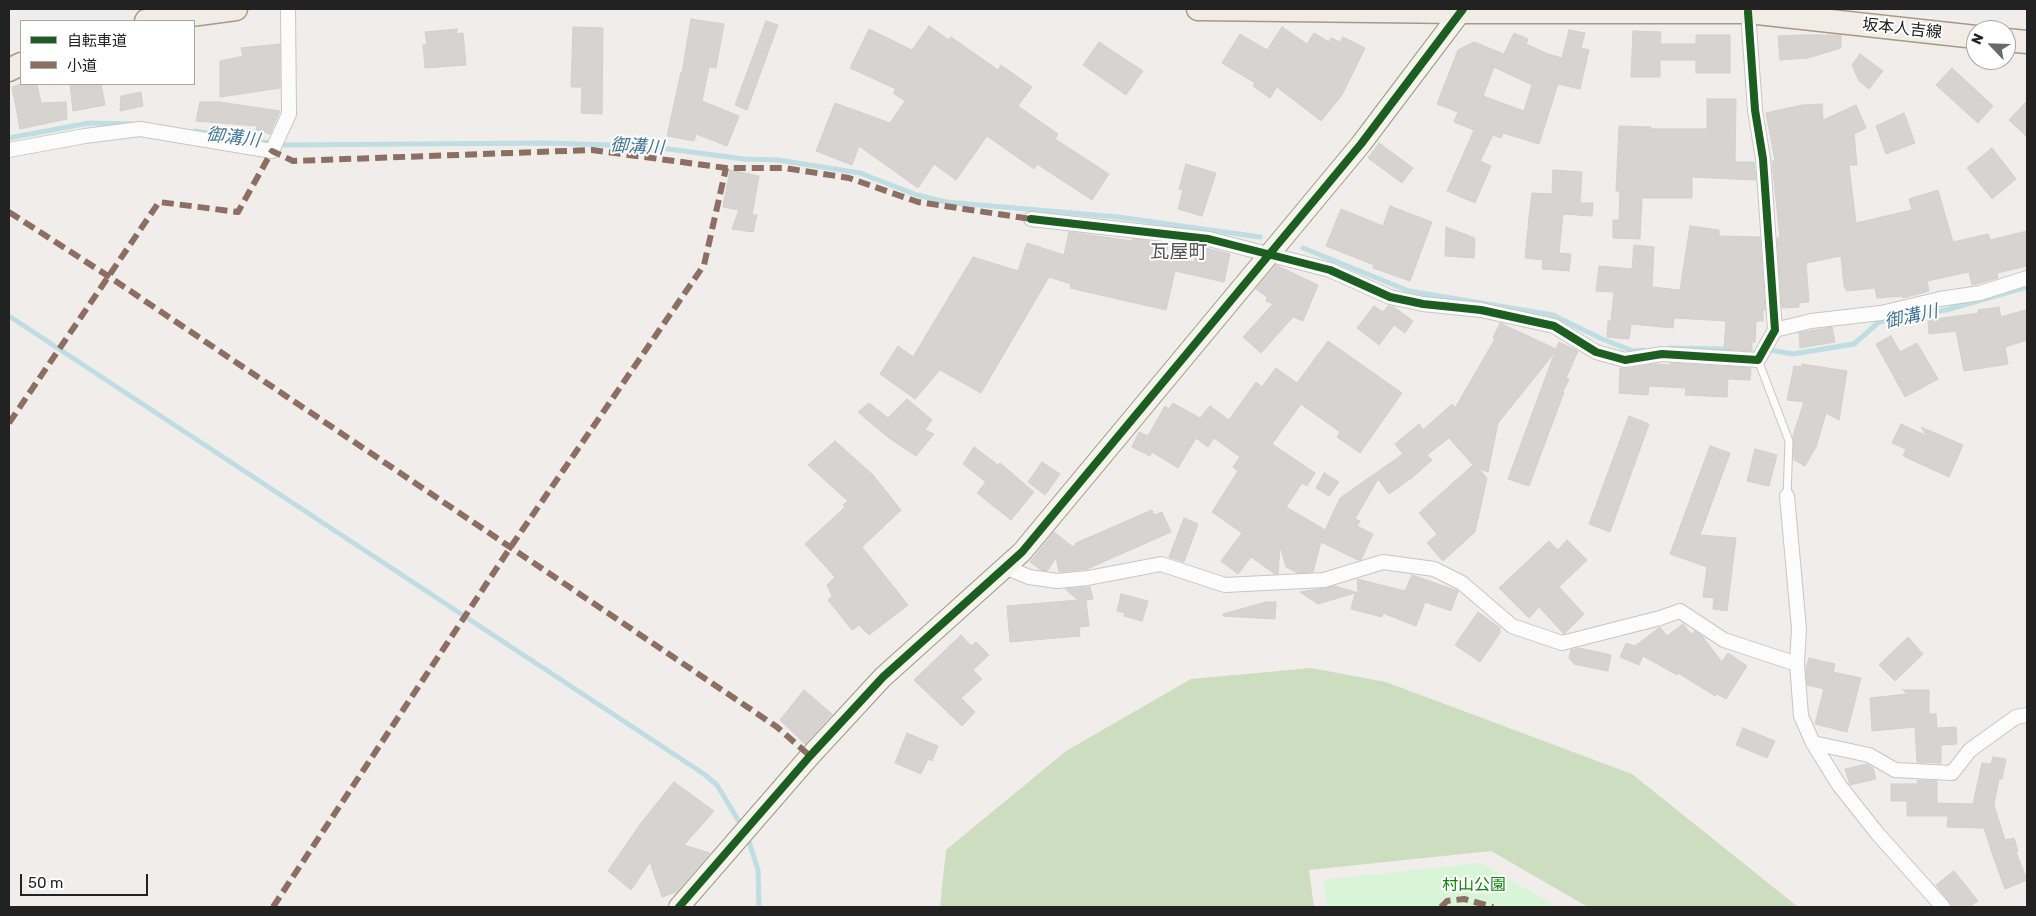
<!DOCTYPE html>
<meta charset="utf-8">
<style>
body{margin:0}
#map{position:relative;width:2036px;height:916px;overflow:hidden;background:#f0edea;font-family:Rubik,"Noto Sans JP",sans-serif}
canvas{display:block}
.frame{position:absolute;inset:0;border:10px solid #222;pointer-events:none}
.legend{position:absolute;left:20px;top:20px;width:175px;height:65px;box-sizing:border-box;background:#fff;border:1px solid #a7a7a7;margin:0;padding:6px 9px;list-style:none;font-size:15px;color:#222}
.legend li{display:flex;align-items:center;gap:10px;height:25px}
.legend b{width:25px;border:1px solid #a7a7a7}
.north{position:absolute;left:1966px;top:20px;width:50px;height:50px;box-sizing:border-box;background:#fff;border:1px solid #a7a7a7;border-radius:50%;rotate:294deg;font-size:14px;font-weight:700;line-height:20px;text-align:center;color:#222}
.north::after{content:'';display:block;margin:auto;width:18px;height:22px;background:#6a6968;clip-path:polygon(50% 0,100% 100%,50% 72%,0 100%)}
.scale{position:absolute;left:20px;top:874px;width:128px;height:22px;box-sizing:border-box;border:2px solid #222;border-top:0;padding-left:6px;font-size:15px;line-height:18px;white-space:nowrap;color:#222;-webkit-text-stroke:4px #fff;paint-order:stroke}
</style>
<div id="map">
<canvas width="2036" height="916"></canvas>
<div class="frame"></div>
<ul class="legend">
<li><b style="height:6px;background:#1b5e20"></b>自転車道</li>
<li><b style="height:6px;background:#8d6e63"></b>小道</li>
</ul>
<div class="north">N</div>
<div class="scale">50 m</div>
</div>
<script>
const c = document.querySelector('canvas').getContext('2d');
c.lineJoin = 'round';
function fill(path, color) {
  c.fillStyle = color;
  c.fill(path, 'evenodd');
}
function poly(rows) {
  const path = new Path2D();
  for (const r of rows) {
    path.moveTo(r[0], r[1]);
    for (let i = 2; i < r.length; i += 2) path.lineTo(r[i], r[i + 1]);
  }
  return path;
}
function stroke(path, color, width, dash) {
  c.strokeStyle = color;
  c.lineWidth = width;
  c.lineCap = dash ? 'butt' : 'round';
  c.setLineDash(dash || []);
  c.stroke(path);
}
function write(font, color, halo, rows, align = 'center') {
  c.font = font + ' Rubik,"Noto Sans JP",sans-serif';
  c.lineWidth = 4;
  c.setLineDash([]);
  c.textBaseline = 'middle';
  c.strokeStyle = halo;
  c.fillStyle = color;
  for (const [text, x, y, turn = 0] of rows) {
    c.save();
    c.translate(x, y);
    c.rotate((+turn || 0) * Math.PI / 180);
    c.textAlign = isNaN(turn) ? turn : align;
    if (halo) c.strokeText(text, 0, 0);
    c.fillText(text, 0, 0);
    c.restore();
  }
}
const forest = poly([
 [1311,668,1386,682,1632,774,1798,907,1588,907,1491,851,1309,870,1314,907,940,907,946,850,1066,751,1191,679]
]);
const park = poly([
 [1481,863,1557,907,1327,907,1323,880]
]);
const stream = poly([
 [195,131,281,145,546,143,646,146,744,159,778,160,860,173,917,195,946,202,1118,217,1260,237],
 [9,138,89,123,132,124],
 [1303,248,1409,291,1553,315,1602,339,1633,351,1644,350],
 [9,316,704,774,717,785,743,828],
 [1670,348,1731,349],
 [1770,350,1793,354,1854,344,1879,322,1946,310,2027,287],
 [747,835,758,870,759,907]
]);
const building = poly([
 [691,19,724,24,716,68,709,67,702,101,739,116,727,146,696,134,694,141,667,136,681,72,682,73,691,19],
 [766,21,778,25,747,110,735,105,766,21],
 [929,26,949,40,951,37,998,70,1001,65,1032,87,1018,106,1058,134,1055,139,1109,174,1092,200,1037,164,1034,169,987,136,956,180,934,164,918,188,859,146,852,165,816,151,835,103,890,123,905,101,893,93,896,89,850,68,869,29,912,50,929,26],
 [573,27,603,28,602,114,581,113,582,87,571,87,573,27],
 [1282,27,1307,44,1314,33,1329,42,1331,38,1340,42,1343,37,1365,48,1342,95,1321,121,1277,87,1270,98,1253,86,1255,83,1222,63,1240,34,1267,50,1282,27],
 [457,29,457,34,463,33,466,65,425,68,423,45,427,45,425,32,457,29],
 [1569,30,1585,33,1581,48,1589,50,1580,89,1558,84,1539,144,1503,133,1501,138,1493,135,1480,161,1491,166,1475,203,1447,191,1474,130,1454,122,1458,112,1437,104,1458,50,1474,42,1504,54,1514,33,1528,39,1526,44,1548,54,1562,58,1569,30],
 [1494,67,1532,85,1524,111,1483,96,1494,67],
 [1633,31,1661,32,1660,44,1696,44,1696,35,1730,35,1730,73,1696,73,1696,60,1660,60,1660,77,1631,77,1633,31],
 [1802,35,1841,35,1841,48,1808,58,1780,60,1778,36,1802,35],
 [1099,42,1143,71,1126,95,1083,65,1099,42],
 [280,44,280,88,220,97,220,61,243,56,241,48,280,44],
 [1860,54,1883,71,1869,89,1859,81,1852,65,1860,54],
 [1952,68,1993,106,1978,123,1936,85,1952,68],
 [21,84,37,84,41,103,66,102,67,119,20,129,12,87,21,84],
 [70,84,101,84,105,105,73,111,70,84],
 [141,92,143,106,120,111,121,96,141,92],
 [1707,99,1736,99,1735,162,1754,162,1756,180,1692,177,1692,198,1642,198,1640,239,1613,238,1613,220,1619,220,1620,191,1616,191,1619,126,1651,127,1651,129,1707,129,1707,99],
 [2027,101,2027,137,2009,120,2027,101],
 [200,102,219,102,280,111,270,134,256,130,257,126,196,121,200,102],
 [1822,104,1823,120,1856,105,1866,128,1854,134,1857,165,1849,165,1856,223,1912,210,1909,199,1938,190,1953,242,1988,234,1990,240,2027,231,2027,266,1997,273,1998,278,1972,285,1969,272,1927,281,1929,291,1903,298,1903,296,1877,298,1875,288,1847,291,1844,286,1841,256,1806,263,1809,302,1799,303,1799,307,1782,308,1777,238,1780,238,1772,161,1775,161,1766,113,1802,105,1822,104],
 [1904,113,1915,143,1886,154,1876,126,1904,113],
 [1379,143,1413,168,1402,183,1368,158,1379,143],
 [1992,148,2016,179,1992,199,1967,168,1992,148],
 [1186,164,1216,173,1202,216,1178,209,1183,190,1179,189,1186,164],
 [730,170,759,176,752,215,757,215,753,232,732,229,739,210,723,207,730,170],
 [1553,170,1582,172,1580,203,1593,203,1592,216,1563,214,1559,253,1571,254,1569,271,1542,269,1543,260,1525,258,1528,228,1534,229,1528,226,1532,193,1552,194,1553,170],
 [1390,206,1432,222,1410,281,1373,268,1374,265,1326,246,1341,209,1383,226,1390,206],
 [1690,226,1719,230,1719,236,1760,237,1765,310,1763,310,1763,321,1756,321,1755,342,1752,342,1752,351,1724,349,1726,321,1674,318,1673,328,1631,324,1629,339,1607,337,1608,321,1611,321,1614,292,1596,291,1599,266,1632,269,1634,245,1654,247,1652,287,1680,290,1690,226],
 [1446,227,1475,238,1474,258,1445,256,1446,227],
 [1069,232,1132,241,1133,239,1144,240,1168,246,1165,256,1194,262,1197,246,1230,254,1224,282,1175,271,1166,310,1070,288,1071,284,1049,277,981,393,940,370,915,399,880,374,898,346,913,357,973,257,1018,271,1027,243,1064,255,1069,232],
 [1276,265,1318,285,1303,321,1293,317,1261,353,1243,337,1273,304,1266,301,1267,297,1256,289,1276,265],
 [1374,306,1383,312,1388,306,1394,307,1413,321,1405,333,1394,325,1379,345,1357,328,1374,306],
 [1999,307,2001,317,2025,310,2027,320,2027,340,2005,347,2008,364,1964,371,1956,331,1929,334,1928,320,1979,313,1978,310,1999,307],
 [1500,323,1556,349,1559,342,1578,351,1566,378,1569,379,1564,390,1557,390,1564,392,1529,486,1508,479,1555,352,1498,423,1488,472,1478,468,1487,478,1475,532,1443,561,1427,543,1437,534,1419,513,1473,465,1449,438,1427,455,1432,460,1413,477,1389,494,1378,479,1355,519,1360,521,1357,526,1373,534,1361,560,1358,560,1321,542,1313,572,1298,573,1286,567,1280,546,1278,574,1275,574,1251,557,1238,574,1221,561,1242,533,1212,512,1238,471,1233,467,1240,457,1214,438,1208,447,1196,438,1178,468,1152,452,1150,456,1132,447,1139,432,1148,436,1165,406,1169,409,1173,403,1200,418,1210,406,1229,420,1256,382,1262,387,1276,368,1297,383,1328,341,1402,393,1360,453,1337,437,1340,432,1301,404,1272,444,1315,473,1307,486,1302,483,1286,507,1324,529,1322,537,1340,498,1403,454,1395,444,1419,424,1423,430,1452,404,1455,408,1495,339,1493,338,1500,323],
 [1832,327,1835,342,1800,348,1799,333,1832,327],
 [1891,336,1900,352,1917,343,1938,379,1905,397,1876,344,1891,336],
 [1671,363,1751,368,1750,380,1728,379,1727,397,1685,395,1686,388,1649,386,1648,395,1619,393,1620,368,1626,369,1654,364,1670,365,1671,363],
 [1802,364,1847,371,1839,420,1826,413,1816,447,1805,466,1794,460,1793,436,1804,402,1787,400,1794,366,1802,367,1802,364],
 [907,399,932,420,925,430,934,434,916,456,889,438,858,412,869,403,888,418,907,399],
 [1629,416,1649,424,1610,532,1589,524,1629,416],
 [1901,424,1927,436,1921,427,1963,445,1949,477,1903,456,1906,449,1892,443,1901,424],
 [835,441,873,475,901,510,862,547,908,605,869,635,859,625,852,630,828,600,832,596,827,585,835,577,805,544,845,507,843,505,848,501,808,465,835,441],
 [1710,446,1730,453,1700,535,1736,538,1727,611,1713,609,1714,598,1703,597,1707,567,1670,554,1710,446],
 [974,447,998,465,1000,463,1034,492,1011,520,977,493,986,482,963,464,974,447],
 [1755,449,1777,455,1769,486,1747,481,1755,449],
 [1042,462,1060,474,1045,495,1028,482,1042,462],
 [1324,473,1339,482,1329,496,1316,488,1324,473],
 [1152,510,1154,515,1162,512,1171,532,1087,569,1059,572,1056,558,1047,571,1041,570,1030,562,1054,532,1073,547,1076,543,1152,510],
 [1184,518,1198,524,1184,562,1169,557,1184,518],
 [1567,540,1587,560,1559,587,1584,614,1564,634,1539,607,1529,618,1499,588,1549,541,1558,550,1567,540],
 [1412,575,1458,591,1451,611,1425,602,1416,626,1383,613,1382,617,1351,609,1355,593,1318,604,1300,592,1335,586,1358,593,1357,579,1405,591,1412,575],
 [1090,587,1093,599,1086,600,1089,626,1079,627,1080,636,1010,642,1007,606,1078,600,1065,589,1090,587],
 [1121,594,1148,601,1142,621,1124,616,1125,613,1117,611,1121,594],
 [1266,602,1276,602,1275,619,1223,616,1223,614,1266,602],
 [1478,612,1500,628,1500,633,1480,662,1455,645,1478,612],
 [1683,624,1691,634,1695,631,1702,636,1722,662,1728,653,1747,666,1726,699,1717,694,1715,696,1678,673,1677,675,1643,656,1639,665,1620,657,1626,643,1635,646,1660,627,1667,636,1683,624],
 [961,635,971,646,976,642,989,655,973,670,982,679,961,698,975,712,962,726,914,680,961,635],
 [1908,637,1923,654,1895,681,1879,665,1908,637],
 [1579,648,1611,655,1608,671,1574,664,1569,658,1571,650,1579,648],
 [1809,658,1835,664,1833,672,1861,678,1847,732,1815,724,1824,689,1807,685,1806,668,1809,658],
 [804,690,832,714,805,744,780,720,804,690],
 [1903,690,1929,690,1929,714,1936,714,1937,728,1956,727,1957,744,1941,745,1941,763,1917,762,1915,727,1872,731,1870,698,1907,694,1903,690],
 [1743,728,1775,741,1767,758,1736,745,1743,728],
 [907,733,938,746,932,761,928,759,921,774,895,763,907,733],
 [1993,757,2006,759,2002,779,1999,779,1994,805,2005,840,2014,838,2018,851,2016,852,2027,880,2005,889,1993,856,1984,828,1947,827,1948,816,1907,816,1907,801,1891,801,1891,784,1918,784,1917,780,1937,781,1937,803,1973,804,1982,763,1991,764,1993,757],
 [1867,764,1873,768,1876,779,1850,785,1845,769,1867,764],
 [674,782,714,811,684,845,710,853,676,892,662,897,650,862,631,890,608,871,641,823,674,782],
 [1954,871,1978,901,1969,907,1953,907,1936,885,1954,871]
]);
const lane = poly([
 [1758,360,1789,441,1787,496]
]);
const street = poly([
 [9,150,85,136,140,129,272,151,289,114,288,9],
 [1031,219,1209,239,1330,270,1390,297,1423,304,1481,310,1554,326,1596,352,1625,360,1662,354,1758,360,1775,330,1763,159,1755,110,1748,12],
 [1775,330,1811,321,1881,313,1940,299,1980,293,2027,278],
 [1787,496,1799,629,1797,664,1801,716,1813,743,1839,785,1877,833,1943,907],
 [1005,567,1029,577,1057,581,1088,578,1161,564,1225,585,1324,580,1383,562,1434,569,1462,583,1512,626,1562,643,1660,618,1680,611,1724,640,1797,664],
 [1813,743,1869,755,1895,770,1952,773,1970,750,2016,717,2027,715]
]);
const secondary = poly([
 [679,907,810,756,883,677,1022,552,1361,144,1463,9]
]);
const primary = poly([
 [1198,9,1461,12,1748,12,1976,37],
 [146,21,236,9],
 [2006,40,2027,42],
 [9,70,21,64]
]);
const quiet = poly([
 [9,212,108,276,777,727,810,756],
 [9,423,159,202,238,212,272,151,293,161,592,150,726,168,784,168,849,178,918,202,1031,219],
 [273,907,510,548,704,265,726,168],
 [1441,907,1447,901,1464,899,1493,907]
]);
const cycleway = poly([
 [1031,219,1209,239,1330,270,1390,297,1423,304,1481,310,1554,326,1596,352,1625,360,1662,354,1758,360,1775,330,1763,159,1755,110,1748,12],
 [679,907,810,756,883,677,1022,552,1361,144,1463,9]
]);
const streetNames = [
 ["坂本人吉線",1902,29,6]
];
const parkNames = [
 ["村山公園",1474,885]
];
const waterNames = [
 ["御溝川",233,138,7],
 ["御溝川",637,147,3],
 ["御溝川",1911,317,-12]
];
const quarterNames = [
 ["瓦屋町",1179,253]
];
fill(forest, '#cddec0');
fill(park, '#d9f5d7');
stroke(stream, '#bedee3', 5);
fill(building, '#d7d3d1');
stroke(building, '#d3cfcb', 1);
stroke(lane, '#c7c6c5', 9);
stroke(street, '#c7c6c5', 16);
stroke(secondary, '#9b9a81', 22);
stroke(primary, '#a79986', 25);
stroke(lane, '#fdfcfc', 7);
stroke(street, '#fdfcfc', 14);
stroke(secondary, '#f4f4ed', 20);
stroke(primary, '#f2ece7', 22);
stroke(quiet, '#8d6e63', 6, [12, 6]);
stroke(cycleway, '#1b5e20', 8);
write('16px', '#222', '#fff', streetNames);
write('16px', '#0b850a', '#fff', parkNames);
write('italic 18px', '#42779c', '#fff', waterNames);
write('19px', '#555', '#fff', quarterNames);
</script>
